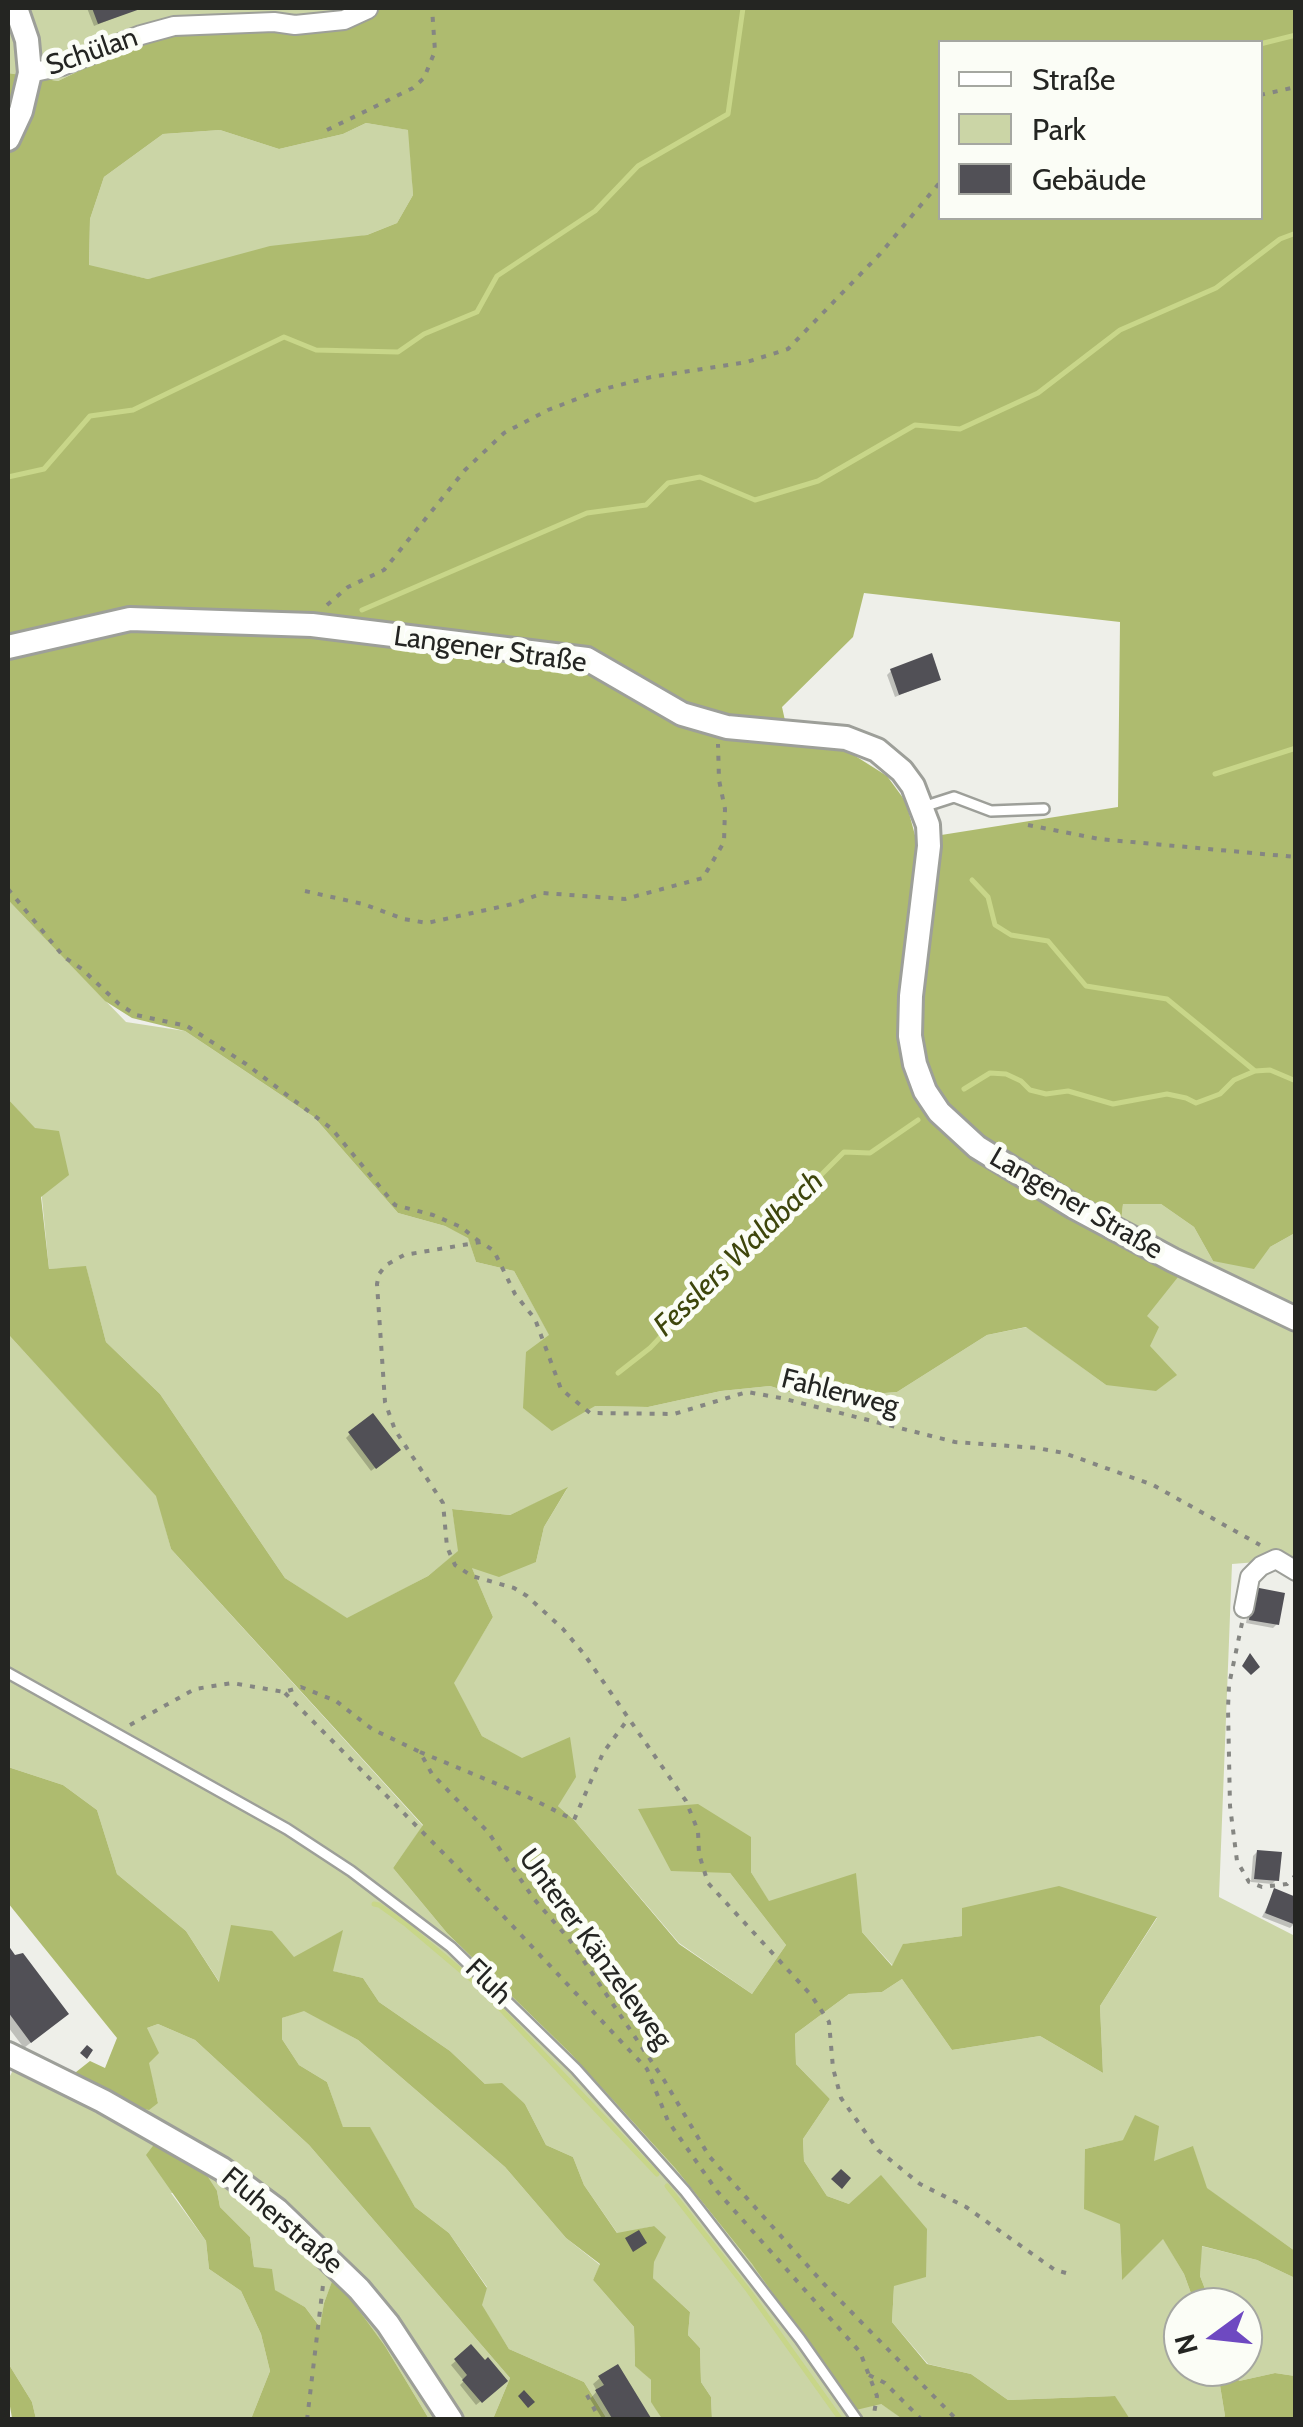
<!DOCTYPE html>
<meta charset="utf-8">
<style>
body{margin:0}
#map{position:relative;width:1303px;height:2427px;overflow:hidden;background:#eeefe9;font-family:Cabin,sans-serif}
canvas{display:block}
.frame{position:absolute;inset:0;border:10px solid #242522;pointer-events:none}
.legend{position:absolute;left:938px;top:40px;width:325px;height:180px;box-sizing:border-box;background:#fbfdf6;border:2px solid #a5a7a1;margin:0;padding:12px 18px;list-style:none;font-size:30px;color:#242522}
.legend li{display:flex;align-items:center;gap:20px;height:50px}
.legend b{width:50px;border:2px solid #a5a7a1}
.north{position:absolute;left:1163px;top:2287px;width:100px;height:100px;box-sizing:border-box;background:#fbfdf6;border:2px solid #a5a7a1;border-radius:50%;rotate:255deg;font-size:28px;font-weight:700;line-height:40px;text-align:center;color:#242522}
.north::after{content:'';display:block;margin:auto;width:35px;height:45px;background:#6e49c1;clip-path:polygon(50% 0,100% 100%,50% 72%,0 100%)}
</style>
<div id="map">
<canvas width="1303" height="2427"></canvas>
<div class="frame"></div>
<ul class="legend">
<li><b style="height:12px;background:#fff"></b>Straße</li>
<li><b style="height:28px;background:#cbd5a6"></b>Park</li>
<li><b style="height:28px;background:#515056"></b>Gebäude</li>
</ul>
<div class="north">N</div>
</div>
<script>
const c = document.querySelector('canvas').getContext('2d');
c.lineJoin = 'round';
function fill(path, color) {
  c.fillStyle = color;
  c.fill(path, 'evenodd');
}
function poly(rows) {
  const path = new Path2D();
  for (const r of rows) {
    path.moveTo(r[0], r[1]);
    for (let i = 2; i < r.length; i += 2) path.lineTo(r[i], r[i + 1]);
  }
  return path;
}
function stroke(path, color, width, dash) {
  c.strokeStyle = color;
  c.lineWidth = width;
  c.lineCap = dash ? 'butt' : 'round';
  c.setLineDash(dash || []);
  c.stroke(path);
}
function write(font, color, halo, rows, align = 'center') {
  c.font = font + ' Cabin,sans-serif';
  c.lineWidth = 10;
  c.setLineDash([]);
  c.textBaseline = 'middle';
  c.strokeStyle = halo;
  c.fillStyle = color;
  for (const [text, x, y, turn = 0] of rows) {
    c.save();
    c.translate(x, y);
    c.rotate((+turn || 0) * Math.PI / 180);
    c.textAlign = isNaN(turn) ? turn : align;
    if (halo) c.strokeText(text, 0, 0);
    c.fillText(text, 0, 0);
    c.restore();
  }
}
const green = poly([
 [8,8,377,8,364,21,325,29,156,34,58,81,8,73],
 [366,123,409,130,413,195,397,223,367,235,148,279,89,266,90,219,104,177,163,134,220,130,279,149,343,134],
 [8,900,126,1022,185,1031,314,1117,398,1213,445,1226,468,1237,476,1262,514,1271,550,1336,595,1406,648,1407,721,1391,770,1386,811,1399,897,1392,987,1335,1027,1327,1106,1385,1149,1346,1146,1316,1119,1240,1123,1204,1161,1204,1194,1227,1213,1261,1270,1247,1295,1233,1295,1559,1232,1564,1219,1897,1295,1936,1295,2251,1206,2188,1193,2147,1153,2162,1158,2126,1135,2116,1124,2140,1085,2149,1120,2223,1122,2279,1163,2238,1184,2274,1196,2307,1183,2307,1183,2367,1217,2367,1225,2416,1222,2419,1130,2419,1114,2396,1008,2400,971,2374,928,2364,892,2322,894,2286,849,2204,827,2196,804,2161,803,2139,830,2099,796,2064,795,2034,849,1994,882,1992,902,1979,952,2050,1040,2036,1103,2073,1100,2006,1157,1918,962,1936,904,1944,893,1966,862,1932,769,1902,751,1872,730,1873,786,1945,752,1994,679,1943,574,1820,558,1806,570,1738,522,1759,482,1736,453,1683,493,1617,471,1566,536,1562,544,1527,567,1489,510,1515,452,1509,459,1551,428,1576,347,1619,285,1578,160,1394,106,1342,86,1267,49,1269,35,1129,8,1099],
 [8,1334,157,1496,171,1549,423,1826,393,1868,447,1933,570,2053,675,2168,752,2264,881,2404,904,2419,712,2419,711,2397,701,2382,700,2348,688,2335,690,2312,653,2278,654,2226,618,2234,584,2185,573,2157,546,2145,525,2104,485,2084,450,2051,379,2002,363,1978,332,1971,342,1931,294,1958,220,1983,186,1931,117,1874,97,1810,63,1785,8,1767],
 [304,2010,358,2040,505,2167,566,2238,600,2265,593,2280,634,2327,635,2365,651,2380,652,2402,662,2419,607,2419,584,2382,509,2349,481,2305,487,2287,449,2233,415,2207,370,2128,343,2128,327,2082,299,2065,282,2039,282,2018],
 [158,2024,195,2040,309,2145,510,2378,493,2419,429,2419,385,2346,334,2277,324,2303,321,2328,305,2307,274,2290,254,2267,250,2237,220,2207,217,2191,171,2193,206,2241,209,2269,241,2291,261,2334,270,2371,251,2419,36,2419,32,2402,8,2363,8,2080,15,2066,158,2103,148,2063,147,2028],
 [1201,2246,1257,2260,1295,2278,1295,2376,1275,2373,1239,2381,1234,2367,1243,2367,1243,2307,1212,2307,1200,2276]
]);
const forest = poly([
 [377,8,1295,8,1295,1233,1270,1247,1254,1269,1213,1261,1194,1227,1161,1204,1123,1204,1119,1240,1152,1255,1178,1277,1147,1316,1159,1327,1150,1346,1177,1375,1156,1391,1106,1385,1026,1327,987,1335,897,1392,811,1399,770,1386,721,1391,648,1407,595,1406,552,1431,523,1408,526,1352,549,1335,514,1271,476,1262,468,1238,445,1226,398,1213,314,1117,185,1031,132,1018,105,1001,8,900,8,73,58,81,156,34,209,28,325,29,364,21],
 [941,42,1260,42,1260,218,941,218],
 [366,123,408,130,413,195,397,223,367,235,270,246,148,279,89,265,90,219,104,177,163,134,220,130,279,149,343,134],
 [864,593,1120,622,1118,807,916,839,906,802,887,776,849,752,790,743,782,707,853,637],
 [8,1099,35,1128,59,1131,69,1175,41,1197,49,1269,86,1266,106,1342,160,1394,285,1578,347,1618,428,1576,458,1551,452,1509,510,1515,568,1487,544,1527,536,1562,499,1577,472,1568,493,1617,454,1683,482,1736,522,1758,570,1737,576,1777,558,1806,574,1820,679,1944,752,1994,786,1945,730,1873,671,1871,638,1809,698,1804,751,1837,751,1872,769,1901,856,1873,862,1932,892,1966,903,1944,962,1936,962,1908,1059,1886,1157,1917,1100,2006,1103,2073,1040,2036,952,2050,902,1979,882,1992,849,1994,795,2034,796,2064,830,2099,803,2139,804,2161,827,2196,849,2204,881,2175,927,2229,926,2277,894,2286,892,2322,927,2364,971,2374,1008,2400,1115,2396,1130,2419,904,2420,881,2404,856,2410,752,2264,675,2168,570,2053,447,1933,393,1868,423,1825,171,1549,156,1496,8,1334],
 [8,1767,63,1785,97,1810,117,1874,186,1931,219,1982,231,1925,272,1931,294,1957,343,1930,333,1971,363,1978,379,2002,450,2051,485,2084,502,2083,525,2104,546,2145,573,2157,584,2185,617,2233,654,2226,666,2237,654,2262,653,2278,690,2312,688,2335,700,2348,701,2382,711,2397,712,2419,662,2419,651,2402,651,2380,635,2366,634,2327,593,2280,600,2264,566,2238,505,2167,358,2040,304,2011,282,2018,282,2039,299,2065,327,2082,343,2127,370,2127,415,2207,449,2233,487,2288,482,2305,509,2349,584,2382,607,2419,493,2419,510,2378,309,2145,195,2040,158,2024,147,2028,159,2053,149,2063,158,2103,149,2110,99,2099,71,2076,90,2061,105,2068,117,2038,8,1903],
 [1135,2115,1159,2126,1154,2161,1193,2146,1207,2188,1295,2251,1295,2278,1257,2260,1202,2246,1200,2276,1212,2307,1196,2307,1184,2274,1163,2239,1122,2280,1120,2224,1084,2209,1085,2149,1123,2140],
 [156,2142,206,2174,217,2191,220,2207,250,2237,254,2267,272,2269,275,2290,305,2307,320,2327,324,2303,334,2276,385,2346,429,2419,251,2419,270,2371,261,2334,241,2291,209,2269,206,2241,146,2155],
 [8,2363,32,2402,36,2419,8,2419,12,2418,8,2395],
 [1217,2367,1234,2367,1239,2381,1275,2373,1295,2376,1295,2419,1222,2419,1225,2416]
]);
const shadow = poly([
 [87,8,139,8,94,26],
 [891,671,939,679,895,697,887,675],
 [350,1434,394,1453,371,1471,346,1438],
 [1251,1594,1277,1624,1273,1628,1246,1623],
 [1257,1852,1276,1880,1272,1884,1251,1882,1253,1856],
 [1275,1891,1294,1924,1290,1928,1262,1917],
 [8,1949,59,2020,24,2048,8,2027],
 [471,2348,505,2381,476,2405,460,2385,464,2381,451,2365],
 [600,2378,646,2420,603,2420,590,2399,597,2391,593,2384]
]);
const stream = poly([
 [1260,44,1296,35],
 [8,477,44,469,90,416,133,410,284,337,316,350,398,352,424,334,477,312,497,276,595,211,638,166,728,114,743,8],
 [362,610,587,513,646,505,668,483,700,477,755,500,818,481,915,425,960,429,1038,393,1120,330,1216,288,1280,239,1296,233],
 [1215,774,1296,748],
 [972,880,988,897,995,925,1011,935,1048,941,1086,986,1167,999,1255,1071],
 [964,1089,990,1073,1006,1074,1021,1081,1030,1090,1046,1094,1068,1091,1113,1104,1167,1094,1186,1098,1196,1103,1220,1094,1234,1080,1255,1071,1270,1070,1296,1081],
 [618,1373,650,1348,789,1202,811,1185,844,1152,870,1153,918,1120],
 [374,1904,379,1905,407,1925,478,1985,657,2174],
 [667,2186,748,2290,841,2420]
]);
const building = poly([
 [92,8,143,8,98,24],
 [932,653,941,680,899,695,890,669],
 [373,1413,401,1450,376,1469,348,1432],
 [1254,1587,1285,1593,1279,1625,1249,1620],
 [1250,1653,1260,1667,1251,1675,1242,1666],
 [1257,1850,1282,1852,1279,1881,1254,1879],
 [1274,1888,1296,1897,1296,1925,1265,1913],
 [8,1945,15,1955,23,1953,69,2014,31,2043,8,2012],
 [87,2045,93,2050,87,2059,80,2053],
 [841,2169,851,2178,842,2189,831,2179],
 [639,2230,647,2243,633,2252,625,2238],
 [471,2344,485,2360,488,2357,508,2381,482,2403,462,2380,467,2375,454,2359],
 [618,2364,651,2418,649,2420,613,2420,595,2390,604,2385,598,2376],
 [524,2390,535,2402,528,2408,518,2396]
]);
const path = poly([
 [1260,95,1296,87],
 [327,130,413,88,424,78,435,51,432,8],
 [327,605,348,587,384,570,465,470,504,433,548,410,600,390,651,377,747,362,788,349,880,254,941,181],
 [1028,825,1099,839,1296,857],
 [8,889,64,957,82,969,119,1004,136,1015,187,1026,246,1064,332,1129,395,1205,433,1215,461,1227,480,1242],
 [305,891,363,904,404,919,427,923,513,904,543,893,625,899,703,878,724,842,725,809,719,780,718,744],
 [1242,1623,1229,1685,1228,1708,1230,1806,1237,1861,1249,1882,1262,1887,1287,1884,1296,1875],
 [285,1693,460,1870,647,2069,668,2121,717,2191,860,2352,877,2396,873,2420],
 [130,1725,195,1689,232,1683,284,1692,301,1687,336,1701,372,1729,420,1752,432,1774,488,1832,534,1899,569,1939,664,2080,709,2156,824,2284,957,2420],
 [420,1752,526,1796,574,1820,603,1753,628,1719],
 [1066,2273,1055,2270,966,2207,920,2184,878,2150,841,2098,833,2068,829,2022,811,1995,708,1883,699,1854,698,1831,686,1801,584,1654,563,1629,527,1596,514,1588,472,1576,455,1565,447,1547,443,1503,395,1430,385,1402,377,1284,379,1274,386,1265,404,1255,481,1242,494,1251,515,1294,535,1319,561,1389,590,1413,674,1414,747,1392,781,1398,955,1442,1037,1448,1064,1453,1153,1485,1260,1545],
 [869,2375,885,2383,922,2420],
 [587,2395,600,2420],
 [307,2420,323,2285]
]);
const lane = poly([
 [923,807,954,797,991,811,1044,809],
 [8,1673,287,1829,351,1871,451,1947,576,2069,685,2191,800,2339,857,2420]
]);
const street = poly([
 [30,73,62,66,141,35,174,26,274,22,295,25,344,20,368,9],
 [1244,1608,1250,1577,1261,1566,1276,1559,1296,1571]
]);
const secondary = poly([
 [8,139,21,111,30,73,27,40,16,8],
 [8,647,130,619,312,625,587,659,682,714,727,727,846,738,877,750,902,771,913,786,928,825,929,846,911,996,910,1036,915,1064,925,1091,939,1112,977,1147,1074,1207,1173,1260,1296,1319],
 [8,2054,103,2101,222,2169,277,2210,359,2289,388,2324,451,2420]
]);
const streetNames = [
 ["Schülan",92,52,-19],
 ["Langener Straße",490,650,8],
 ["Langener Straße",1076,1204,30],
 ["Fahlerweg",840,1393,14],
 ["Unterer Känzeleweg",595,1949,54],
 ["Fluh",488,1982,44],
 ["Fluherstraße",282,2221,40]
];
const waterNames = [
 ["Fesslers Waldbach",739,1254,-44]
];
fill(green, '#cbd5a6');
fill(forest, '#aebb6f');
fill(shadow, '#0003');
stroke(stream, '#c8d689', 5);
fill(building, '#515056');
stroke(lane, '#9d9f99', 14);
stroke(street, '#9d9f99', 22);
stroke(secondary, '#9d9f99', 28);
stroke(path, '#858682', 4, [5, 8]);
stroke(lane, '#fff', 9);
stroke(street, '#fff', 18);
stroke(secondary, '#fff', 22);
write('28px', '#242522', '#fbfdf6', streetNames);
write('italic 30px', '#3e460c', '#fbfdf6', waterNames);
</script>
